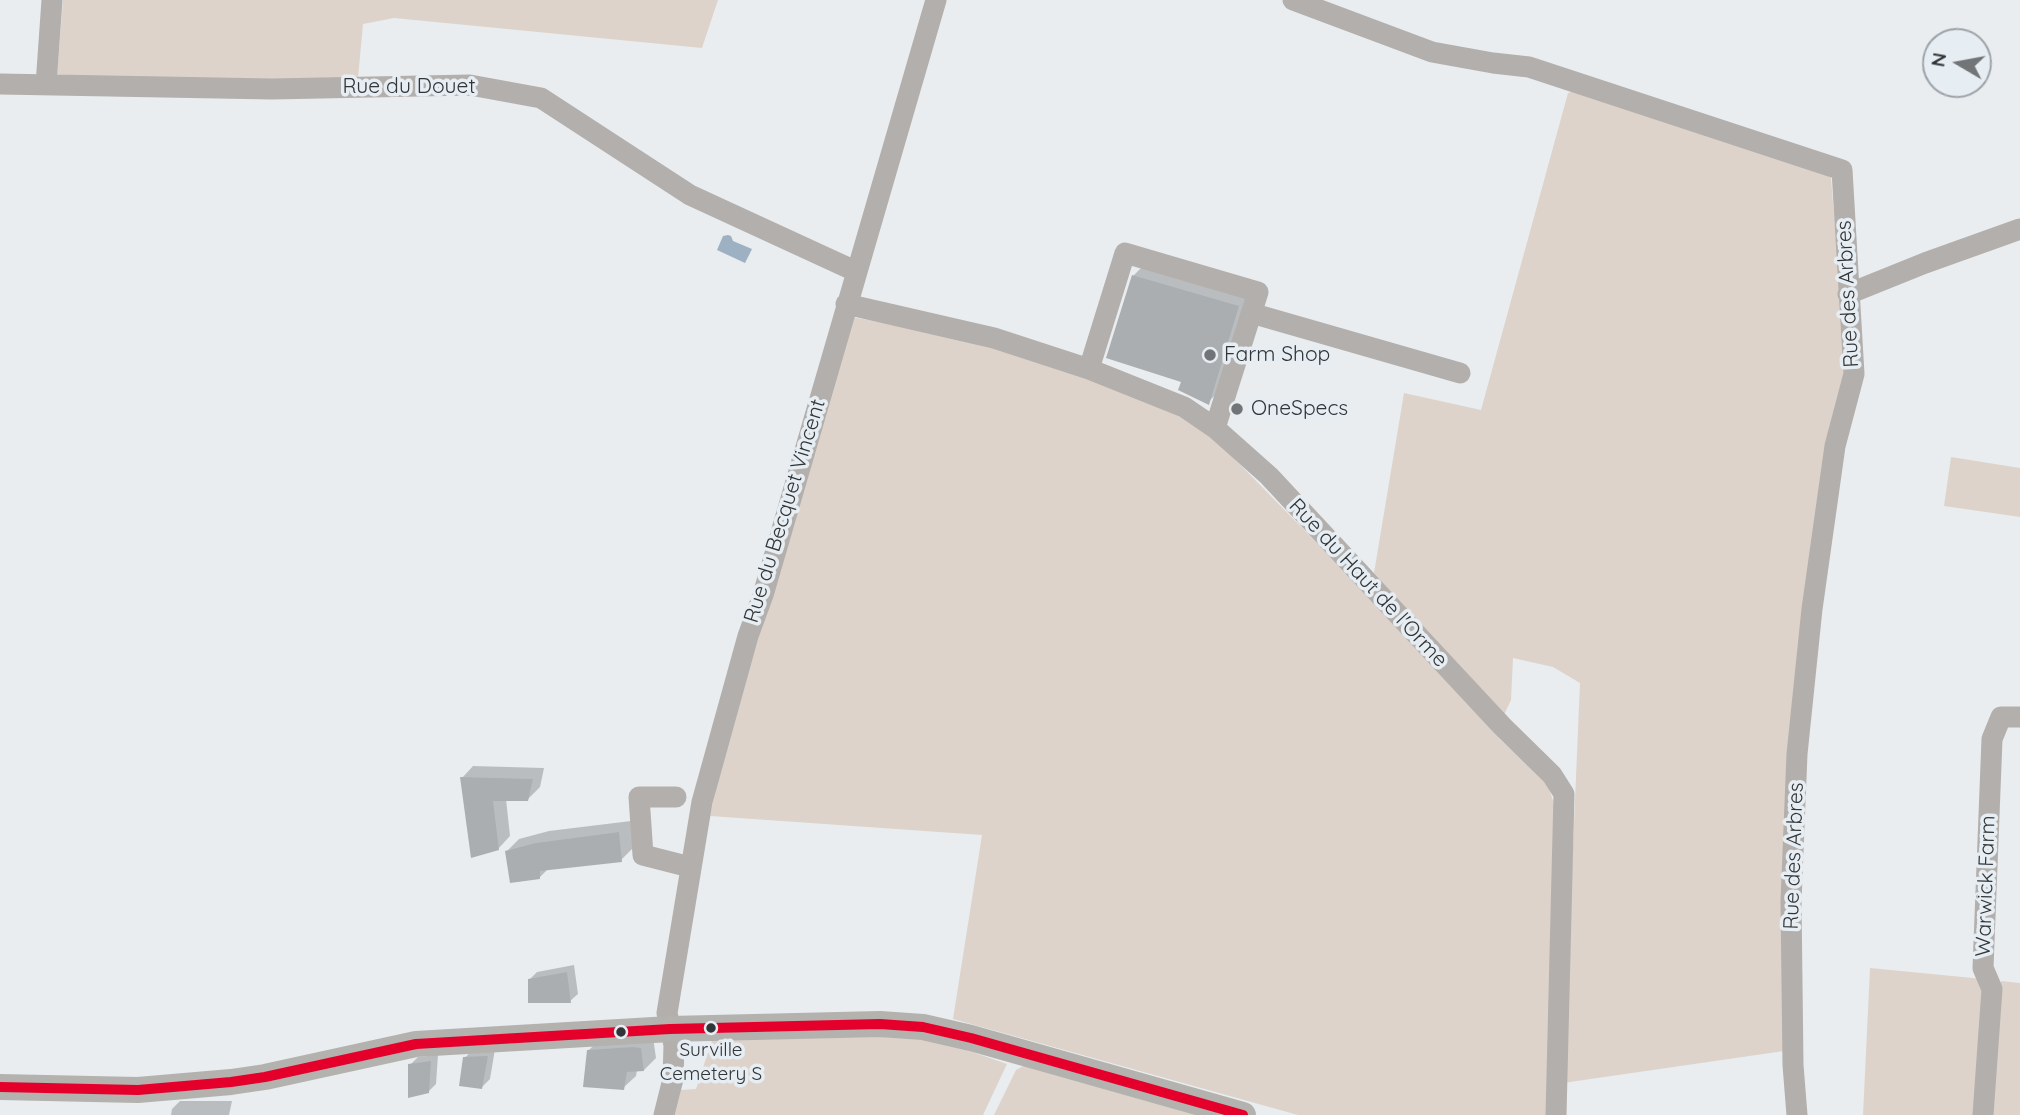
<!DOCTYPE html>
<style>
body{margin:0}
#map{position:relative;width:2020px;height:1115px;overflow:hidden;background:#e9edf0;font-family:Quicksand,sans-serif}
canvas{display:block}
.north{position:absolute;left:1922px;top:28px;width:70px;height:70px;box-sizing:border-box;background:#e6edf3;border:2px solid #9ea3a8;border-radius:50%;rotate:280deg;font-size:19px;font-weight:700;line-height:28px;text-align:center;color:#323537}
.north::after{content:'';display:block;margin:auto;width:24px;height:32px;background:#727578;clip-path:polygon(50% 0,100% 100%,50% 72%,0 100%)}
</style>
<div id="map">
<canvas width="2020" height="1115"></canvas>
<div class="north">N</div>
</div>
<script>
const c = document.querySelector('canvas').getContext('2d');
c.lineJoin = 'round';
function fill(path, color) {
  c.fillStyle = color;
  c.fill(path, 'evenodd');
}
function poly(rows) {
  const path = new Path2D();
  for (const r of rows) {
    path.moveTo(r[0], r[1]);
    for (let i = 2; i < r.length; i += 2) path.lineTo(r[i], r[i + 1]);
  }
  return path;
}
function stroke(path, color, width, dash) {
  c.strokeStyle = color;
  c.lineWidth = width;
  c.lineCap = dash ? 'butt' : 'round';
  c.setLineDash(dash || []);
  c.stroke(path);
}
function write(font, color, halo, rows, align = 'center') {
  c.font = font + ' Quicksand,sans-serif';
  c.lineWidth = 7;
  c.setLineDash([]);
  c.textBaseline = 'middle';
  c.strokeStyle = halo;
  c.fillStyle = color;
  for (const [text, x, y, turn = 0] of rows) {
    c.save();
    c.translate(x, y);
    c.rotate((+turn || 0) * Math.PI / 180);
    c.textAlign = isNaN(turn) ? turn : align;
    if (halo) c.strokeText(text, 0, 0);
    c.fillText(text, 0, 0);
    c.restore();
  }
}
const green = poly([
 [63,0,718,0,702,48,394,18,363,24,358,78,258,82,57,75],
 [1577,90,1822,171,1831,178,1847,373,1828,440,1784,1051,1563,1083,1580,683,1553,667,1513,658,1511,700,1503,717,1374,573,1404,393,1481,410,1568,93],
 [851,317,966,337,1086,374,1172,412,1217,441,1454,683,1501,740,1547,782,1557,813,1549,1115,1298,1115,953,1019,982,835,710,816,725,744],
 [1951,457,2020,468,2020,517,1944,506],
 [1870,968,1983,979,1975,1115,1863,1115],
 [2001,981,2020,983,2020,1115,1992,1115],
 [876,1034,938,1040,1007,1064,983,1115,675,1115,681,1090,696,1089,712,1040],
 [1025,1065,1198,1115,994,1115,1016,1070]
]);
const water = poly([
 [728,235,731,236,733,241,752,249,745,263,717,250,723,236]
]);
const shadow = poly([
 [1148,261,1253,291,1223,388,1208,402,1183,380,1133,276],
 [473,766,544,768,540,787,528,799,506,799,510,836,498,849,462,778],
 [631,821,633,848,621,860,549,868,539,878,507,851,519,839,549,831],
 [574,965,578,994,570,1001,529,980,537,972],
 [653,1037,656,1058,644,1070,637,1070,636,1076,623,1088,589,1050,601,1038],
 [495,1049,490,1079,482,1087,465,1058,472,1050],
 [438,1055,436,1084,428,1092,410,1065,418,1057],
 [180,1101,232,1101,229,1115,171,1115,172,1109]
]);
const building = poly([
 [1132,275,1239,306,1209,405,1178,390,1181,382,1106,358],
 [460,777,533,779,528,801,493,801,499,850,471,858],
 [619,832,622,862,540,871,540,879,510,883,505,851,536,843],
 [567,972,571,1003,528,1003,528,979],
 [633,1047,641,1048,644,1071,627,1072,624,1090,583,1087,587,1050],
 [485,1056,488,1056,482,1089,459,1086,463,1057],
 [431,1061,429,1093,408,1098,408,1064]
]);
const minor = poly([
 [1293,0,1432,52,1493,63,1529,67,1842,170,1854,374,1835,446,1812,609,1797,754,1791,901,1793,1065,1797,1115],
 [0,84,272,89,470,85,541,98,690,195,855,271],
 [46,85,52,0],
 [1848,294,1925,263,2020,229],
 [846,304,994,338,1089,369,1184,407,1215,428,1269,476,1502,726,1552,775,1564,794,1556,1115],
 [1251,313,1460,373],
 [1089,369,1125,253,1258,292,1215,428],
 [676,797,639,797,643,855,690,867],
 [664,1115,673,1079,674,1045,667,1013,702,802,748,636,763,595,936,0],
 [1983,1115,1992,989,1983,968,1992,739,2001,717,2020,717]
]);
const major = poly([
 [0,1087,138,1090,231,1082,265,1077,416,1044,670,1029,880,1024,923,1027,971,1038,1243,1115]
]);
const bus1 = poly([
 [0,1087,138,1090,231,1082,265,1077,416,1044,670,1029,880,1024,923,1027,971,1038,1243,1115]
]);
const markers = [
 [1210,355,7,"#727578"],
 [1237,409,7,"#727578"],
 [711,1028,6,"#323537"],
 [621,1032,6,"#323537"]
];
const busNames = [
 ["Surville",711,1050],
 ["Cemetery S",711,1074]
];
const streetNames = [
 ["Rue du Douet",409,87],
 ["Rue des Arbres",1848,294,-93],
 ["Rue du Becquet Vincent",785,511,-73],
 ["Rue du Haut de l'Orme",1368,583,47],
 ["Rue des Arbres",1794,856,-88],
 ["Warwick Farm",1986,886,-88]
];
const poiNames = [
 ["Farm Shop",1224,355],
 ["OneSpecs",1251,409]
];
fill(green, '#ddd3cb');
fill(water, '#9db1c2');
fill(shadow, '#0003');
fill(building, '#abaeb0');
stroke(minor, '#b3afac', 21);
stroke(major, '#b3b2af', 26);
stroke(bus1, '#e4002b', 10);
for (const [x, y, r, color] of markers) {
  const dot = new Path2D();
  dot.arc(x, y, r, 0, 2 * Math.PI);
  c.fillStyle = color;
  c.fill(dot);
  stroke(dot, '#e6edf3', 2.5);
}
write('19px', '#323537', '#e6edf3', busNames);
write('21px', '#323537', '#e6edf3', streetNames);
write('21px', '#323537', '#e6edf3', poiNames, 'left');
</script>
